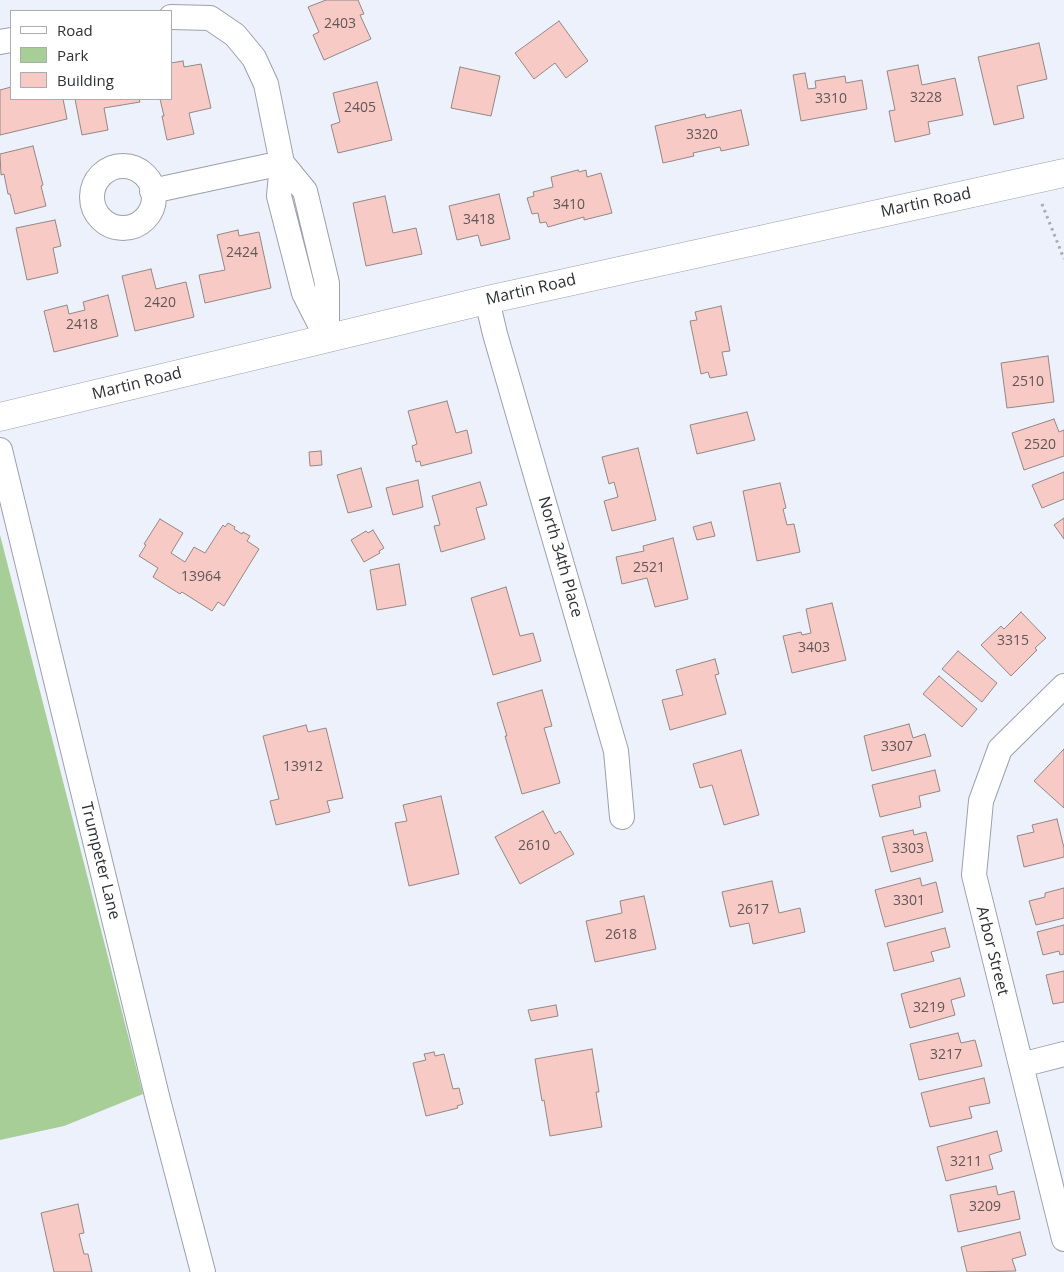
<!DOCTYPE html>
<style>
body{margin:0}
#map{position:relative;width:1064px;height:1272px;overflow:hidden;background:#edf1fc;font-family:"Open Sans",sans-serif}
canvas{display:block}
.legend{position:absolute;left:10px;top:10px;width:162px;height:90px;box-sizing:border-box;background:#fefffe;border:1px solid #abacad;margin:0;padding:6px 9px;list-style:none;font-size:15px;color:#2e3034}
.legend li{display:flex;align-items:center;gap:10px;height:25px}
.legend b{width:25px;border:1px solid #abacad}
</style>
<div id="map">
<canvas width="1064" height="1272"></canvas>
<ul class="legend">
<li><b style="height:6px;background:#fff"></b>Road</li>
<li><b style="height:14px;background:#a7ce96"></b>Park</li>
<li><b style="height:14px;background:#f8cac5"></b>Building</li>
</ul>
</div>
<script>
const c = document.querySelector('canvas').getContext('2d');
c.lineJoin = 'round';
function fill(path, color) {
  c.fillStyle = color;
  c.fill(path, 'evenodd');
}
function poly(rows) {
  const path = new Path2D();
  for (const r of rows) {
    if (r.length === 3) {
      path.moveTo(r[0] + r[2], r[1]);
      path.arc(r[0], r[1], r[2], 0, 2 * Math.PI);
      continue;
    }
    path.moveTo(r[0], r[1]);
    for (let i = 2; i < r.length; i += 2) path.lineTo(r[i], r[i + 1]);
  }
  return path;
}
function stroke(path, color, width, dash) {
  c.strokeStyle = color;
  c.lineWidth = width;
  c.lineCap = dash ? 'butt' : 'round';
  c.setLineDash(dash || []);
  c.stroke(path);
}
function write(font, color, halo, rows, align = 'center') {
  c.font = font + ' "Open Sans",sans-serif';
  c.lineWidth = 5;
  c.setLineDash([]);
  c.textBaseline = 'middle';
  c.strokeStyle = halo;
  c.fillStyle = color;
  for (const [text, x, y, turn = 0] of rows) {
    c.save();
    c.translate(x, y);
    c.rotate((+turn || 0) * Math.PI / 180);
    c.textAlign = isNaN(turn) ? turn : align;
    if (halo) c.strokeText(text, 0, 0);
    c.fillText(text, 0, 0);
    c.restore();
  }
}
const green = poly([
 [0,535,143,1094,64,1126,0,1140]
]);
const building = poly([
 [326,0,358,0,364,14,360,15,371,39,324,60,313,35,319,32,308,7,326,0],
 [559,21,588,61,566,78,555,63,534,79,515,53,559,21],
 [1039,43,1047,79,1017,86,1024,118,994,125,978,57,1039,43],
 [183,61,184,67,201,64,211,108,189,113,194,134,167,140,162,116,164,116,160,99,171,99,171,63,183,61],
 [918,65,922,85,955,78,963,115,928,122,930,134,895,142,889,111,895,110,887,71,918,65],
 [460,67,500,76,491,116,451,108,460,67],
 [805,73,808,89,816,88,815,81,845,76,846,83,862,80,867,109,801,121,793,75,805,73],
 [377,82,392,140,338,153,331,125,340,122,333,93,377,82],
 [11,87,11,99,63,99,67,119,0,135,0,90,11,87],
 [75,99,139,99,140,102,104,108,108,130,82,135,75,99],
 [741,110,749,145,721,151,720,147,693,153,694,156,663,163,655,126,705,114,706,118,741,110],
 [33,146,43,185,41,186,46,206,15,214,10,194,8,194,4,174,1,175,0,154,33,146],
 [578,170,579,172,586,170,587,177,601,173,612,213,584,220,584,217,548,227,546,222,540,223,538,213,532,214,527,198,534,196,533,192,553,187,551,177,578,170],
 [499,194,510,239,481,246,478,235,457,240,449,206,499,194],
 [385,196,393,233,416,228,422,254,366,266,353,203,385,196],
 [55,220,61,246,53,248,58,273,27,280,16,228,55,220],
 [238,230,239,236,259,232,271,288,205,303,199,275,225,270,217,235,238,230],
 [151,269,156,289,186,282,194,317,135,331,122,276,151,269],
 [108,295,118,336,54,352,44,311,67,305,69,314,85,310,83,302,108,295],
 [721,306,730,351,722,352,727,375,710,378,708,372,701,374,690,321,697,320,695,312,721,306],
 [1048,356,1054,402,1007,408,1001,363,1048,356],
 [447,401,456,433,467,430,472,453,421,466,420,461,416,462,412,446,417,444,408,411,447,401],
 [747,412,755,440,697,454,690,425,747,412],
 [1054,419,1059,432,1064,430,1064,456,1024,470,1012,433,1054,419],
 [638,448,656,520,612,531,604,501,618,497,614,482,609,484,602,457,638,448],
 [321,451,322,465,310,466,309,452,321,451],
 [361,468,372,507,348,513,337,475,361,468],
 [1064,472,1064,499,1042,508,1032,485,1064,472],
 [418,480,423,507,393,515,386,488,418,480],
 [480,482,487,505,476,508,485,539,441,552,434,526,440,525,432,496,480,482],
 [780,483,786,508,783,509,787,525,794,524,800,552,757,561,743,491,780,483],
 [1064,518,1064,539,1054,525,1064,518],
 [160,519,183,533,171,553,185,562,194,547,205,553,223,525,225,527,228,523,235,527,234,529,242,534,243,532,250,536,247,541,259,549,224,606,218,602,212,611,182,592,180,594,153,577,158,568,139,556,146,545,144,544,160,519],
 [711,522,715,536,697,540,693,527,711,522],
 [373,530,384,548,379,551,380,553,364,562,351,540,366,531,368,533,373,530],
 [673,538,688,599,655,607,647,578,622,584,616,557,644,551,643,546,673,538],
 [399,564,406,605,377,610,370,570,399,564],
 [506,587,520,636,533,633,541,661,493,675,471,598,506,587],
 [832,603,846,660,792,673,783,636,801,632,802,635,811,633,806,609,832,603],
 [1021,612,1046,638,1035,648,1037,650,1011,676,981,645,1001,626,1004,629,1021,612],
 [958,651,997,683,982,702,942,669,958,651],
 [715,659,719,674,715,675,726,714,670,730,662,700,683,695,676,670,715,659],
 [939,676,977,709,962,727,923,694,939,676],
 [542,690,552,726,544,728,560,783,522,794,505,736,507,736,497,703,542,690],
 [909,724,913,738,925,734,931,756,872,771,864,736,909,724],
 [306,725,308,732,326,728,343,798,327,801,330,812,276,825,270,801,279,799,263,736,306,725],
 [1064,749,1064,808,1034,781,1064,749],
 [741,750,759,815,724,825,712,785,700,788,693,764,741,750],
 [935,770,940,791,919,796,921,807,880,817,872,785,935,770],
 [441,796,459,874,409,886,395,823,407,821,403,805,441,796],
 [543,811,555,834,560,831,574,854,520,884,495,837,543,811],
 [1057,819,1064,848,1064,857,1024,867,1017,836,1034,832,1032,825,1057,819],
 [913,830,914,835,926,832,933,861,891,872,882,837,913,830],
 [920,878,922,886,936,882,943,912,885,927,875,890,920,878],
 [772,881,779,913,800,908,805,932,753,944,749,923,730,927,722,892,772,881],
 [1064,888,1064,918,1036,925,1029,901,1045,897,1045,893,1064,888],
 [644,896,656,949,595,962,586,921,622,913,620,901,644,896],
 [1064,925,1064,954,1060,955,1059,951,1043,955,1037,932,1064,925],
 [945,928,950,947,931,952,934,961,894,971,887,943,945,928],
 [1064,971,1064,1002,1053,1004,1046,975,1064,971],
 [960,978,965,996,951,1000,955,1015,910,1028,901,994,960,978],
 [556,1005,558,1016,531,1021,528,1010,556,1005],
 [958,1033,961,1043,975,1040,982,1066,919,1080,910,1044,958,1033],
 [592,1049,599,1092,596,1092,602,1127,550,1136,544,1100,542,1101,535,1059,592,1049],
 [434,1052,435,1056,444,1054,453,1089,459,1088,463,1104,457,1106,458,1108,426,1116,413,1063,426,1060,424,1054,434,1052],
 [984,1078,990,1103,969,1107,972,1118,930,1127,921,1093,984,1078],
 [997,1131,1002,1151,989,1155,993,1169,946,1181,937,1147,997,1131],
 [996,1186,998,1195,1014,1191,1020,1219,958,1232,950,1195,996,1186],
 [78,1204,84,1233,79,1234,84,1254,88,1254,92,1272,54,1272,41,1213,78,1204],
 [1020,1232,1026,1255,1012,1259,1016,1271,967,1272,961,1247,1020,1232]
]);
const path = poly([
 [1042,204,1064,259]
]);
const minor = poly([
 [171,17,210,18,235,35,254,58,266,84,282,163,279,196,304,293,327,338],
 [0,42,11,40],
 [282,163,305,191,327,283,327,334],
 [123,197,31],
 [152,191,282,163],
 [487,300,495,334,616,751,622,817],
 [0,450,158,1100,203,1272],
 [1064,686,1000,749,981,801,974,875,1064,1239],
 [1021,1065,1064,1054]
]);
const tertiary = poly([
 [0,417,487,300,1064,173]
]);
const numberNames = [
 ["2403",340,24],
 ["3228",926,98],
 ["3310",831,99],
 ["2405",360,108],
 ["3320",702,135],
 ["3410",569,205],
 ["3418",479,220],
 ["2424",242,253],
 ["2420",160,303],
 ["2418",82,325],
 ["2510",1028,382],
 ["2520",1040,445],
 ["2521",649,568],
 ["13964",201,577],
 ["3315",1013,641],
 ["3403",814,648],
 ["3307",897,747],
 ["13912",303,767],
 ["2610",534,846],
 ["3303",908,849],
 ["3301",909,901],
 ["2617",753,910],
 ["2618",621,935],
 ["3219",929,1008],
 ["3217",946,1055],
 ["3211",966,1162],
 ["3209",985,1207]
];
const streetNames = [
 ["Martin Road",926,203,-12],
 ["Martin Road",531,290,-13],
 ["Martin Road",137,384,-14],
 ["North 34th Place",560,557,74],
 ["Trumpeter Lane",100,861,76],
 ["Arbor Street",992,951,76]
];
fill(green, '#a7ce96');
fill(building, '#f8cac5');
stroke(building, '#938785', 1);
stroke(minor, '#9ca0aa', 26);
stroke(tertiary, '#9ca0aa', 29);
stroke(path, '#a8abb4', 3, [2.5, 4]);
stroke(minor, '#fff', 24);
stroke(tertiary, '#fff', 28);
write('14px', '#605658', null, numberNames);
write('16px', '#2e3034', '#fefffe', streetNames);
</script>
